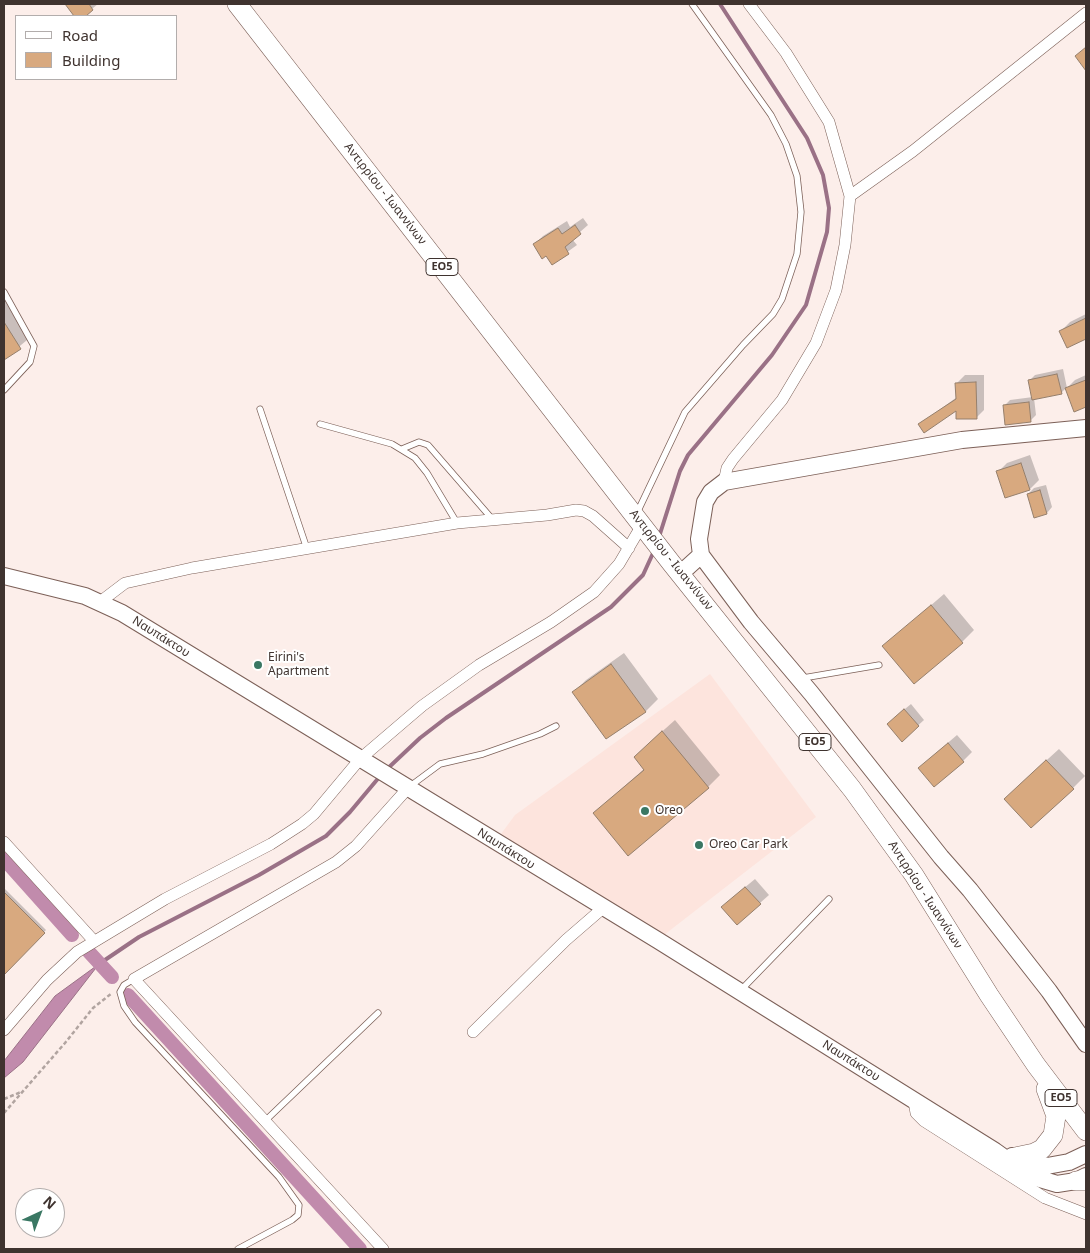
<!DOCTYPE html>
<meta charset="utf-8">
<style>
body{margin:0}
#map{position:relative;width:1090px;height:1253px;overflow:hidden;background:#fceeea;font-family:"Noto Sans",sans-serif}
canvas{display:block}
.frame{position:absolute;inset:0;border:5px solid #3f332f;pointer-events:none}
.legend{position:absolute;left:15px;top:15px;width:162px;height:65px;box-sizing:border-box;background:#fff;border:1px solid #b2adac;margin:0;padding:6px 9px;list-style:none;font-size:15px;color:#3f332f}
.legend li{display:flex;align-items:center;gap:10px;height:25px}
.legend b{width:25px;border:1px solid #b2adac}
.north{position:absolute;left:15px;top:1188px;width:50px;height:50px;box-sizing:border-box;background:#fff;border:1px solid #b2adac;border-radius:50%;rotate:43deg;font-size:14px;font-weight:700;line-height:20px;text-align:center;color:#3f332f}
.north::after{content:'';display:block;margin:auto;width:18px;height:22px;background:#3a7763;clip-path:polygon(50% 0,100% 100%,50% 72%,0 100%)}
</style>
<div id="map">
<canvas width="1090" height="1253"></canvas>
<div class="frame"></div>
<ul class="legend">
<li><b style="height:6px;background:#fff"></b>Road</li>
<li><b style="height:14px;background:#d8a97f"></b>Building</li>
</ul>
<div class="north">N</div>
</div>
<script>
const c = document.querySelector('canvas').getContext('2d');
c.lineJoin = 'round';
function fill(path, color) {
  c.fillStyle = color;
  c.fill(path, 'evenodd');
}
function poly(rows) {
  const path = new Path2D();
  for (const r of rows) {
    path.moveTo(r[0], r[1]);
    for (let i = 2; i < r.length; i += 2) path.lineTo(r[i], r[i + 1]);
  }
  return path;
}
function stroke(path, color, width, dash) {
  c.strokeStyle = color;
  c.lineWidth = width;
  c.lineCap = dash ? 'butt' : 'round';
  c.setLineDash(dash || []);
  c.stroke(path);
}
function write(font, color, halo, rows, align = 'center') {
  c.font = font + ' "Noto Sans",sans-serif';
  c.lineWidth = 4;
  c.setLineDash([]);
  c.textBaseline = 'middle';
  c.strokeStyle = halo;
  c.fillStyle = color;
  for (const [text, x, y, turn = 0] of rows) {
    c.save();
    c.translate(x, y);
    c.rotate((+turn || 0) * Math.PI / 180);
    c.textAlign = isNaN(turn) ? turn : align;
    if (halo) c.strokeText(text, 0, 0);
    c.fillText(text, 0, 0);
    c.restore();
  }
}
const built = poly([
 [710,674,816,817,664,935,501,834,515,815]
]);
const water = poly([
 [99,964,23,1062,4,1078,4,1061,55,996,99,964]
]);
const shadow = poly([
 [66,4,98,4,83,16,75,16],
 [583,218,588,225,572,239,577,245,552,263,547,255,535,244,543,236,567,221,570,227],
 [4,291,32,336,4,359],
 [1086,314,1086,337,1068,346,1061,331,1070,322],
 [1063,369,1067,388,1075,380,1086,375,1086,406,1075,410,1066,388,1061,393,1034,398,1036,415,1030,421,1004,406,1010,400,1033,397,1029,381,1035,375],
 [965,375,984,375,984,410,976,418,957,409,920,424,957,397,957,383],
 [1030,455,1039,480,1030,489,998,472,1007,463],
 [1046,485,1052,507,1047,513,1028,494,1034,488],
 [944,594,974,630,962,642,884,646],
 [624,653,658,699,646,711,606,737,574,692,586,680],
 [911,704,924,720,902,740,894,718],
 [675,720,720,775,708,787,594,813,644,769,647,745],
 [957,735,972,752,963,761,929,759],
 [1059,749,1085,776,1073,788,1017,787],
 [755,879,769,895,760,903,732,898],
 [4,888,46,930,4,973]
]);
const stream = poly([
 [659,537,680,471,688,455,772,355,806,305,827,232,829,208,823,175,807,138,720,4],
 [386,770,420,738,446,718,611,607,643,575,654,551],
 [99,964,139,937,259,875,326,836,350,812,381,775]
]);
const canal = poly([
 [4,859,72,935],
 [89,952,112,977],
 [128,995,360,1249]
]);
const building = poly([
 [65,4,89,4,93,10,86,16,74,16,65,4],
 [1086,47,1086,71,1075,56,1086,47],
 [575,225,581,234,565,247,569,254,552,265,546,256,542,259,533,244,558,228,562,234,575,225],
 [1086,318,1086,339,1067,348,1059,331,1086,318],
 [4,322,21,349,4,360,4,322],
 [1057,374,1062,394,1032,400,1028,380,1057,374],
 [1086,380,1086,407,1074,412,1065,388,1086,380],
 [976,382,977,419,956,419,956,411,924,433,918,424,956,399,955,383,976,382],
 [1029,402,1031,422,1005,425,1003,405,1029,402],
 [1021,463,1030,490,1005,498,996,471,1021,463],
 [1040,490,1047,514,1034,518,1027,494,1040,490],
 [931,605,963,643,914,684,882,646,931,605],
 [611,664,646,712,606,739,572,692,611,664],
 [904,709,919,726,902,742,887,724,904,709],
 [662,731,709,788,628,856,593,813,644,770,634,757,662,731],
 [948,743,964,762,934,787,918,768,948,743],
 [1046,760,1074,789,1031,828,1004,799,1046,760],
 [745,887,761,904,737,925,721,907,745,887],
 [4,892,45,933,4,975,4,892]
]);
const path = poly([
 [4,1099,21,1092],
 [4,1113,65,1043,93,1008,112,993]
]);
const lane = poly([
 [4,292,34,346,30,362,4,390],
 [260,409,307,549],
 [320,424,392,444,415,458,427,473,457,523],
 [402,449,419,442,428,445,493,520],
 [637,513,685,412,743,345,773,314,782,299,797,254,801,212,797,176,786,144,771,115,692,4],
 [803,678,879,665],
 [409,787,440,764,483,754,540,734,556,726],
 [134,979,124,985,120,992,124,1006,135,1022,279,1177,299,1205,298,1215,292,1220,238,1249],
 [741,990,829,899],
 [265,1121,378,1013]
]);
const street = poly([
 [850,196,913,151,1086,13],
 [724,482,727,468,733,459,782,400,816,343,836,290,845,245,850,196,829,122,786,53,749,4],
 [100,602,125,583,192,568,457,523,547,515,576,510,584,511,593,516,629,548],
 [4,842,94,941],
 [4,1030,47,980,77,952,165,899,271,844,302,824,314,814,360,759,422,706,479,665,551,622,594,592,619,564,642,525],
 [473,1032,566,940,603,908],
 [914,1101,916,1113,924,1121,1045,1198,1086,1214],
 [383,1249,134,979,336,862,356,846,408,788]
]);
const secondary = poly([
 [1086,428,962,440,724,482,711,492,705,502,699,539,701,555,751,622,811,693,941,857,970,890,1049,991,1086,1044],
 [680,574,701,555],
 [4,576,85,596,122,613,659,941,995,1151,1030,1176,1057,1184,1076,1181,1086,1176],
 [1012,1156,1047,1166,1069,1162,1086,1154]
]);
const primary = poly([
 [237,4,672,564,852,789,914,875,989,995,1036,1065,1086,1131],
 [1015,1157,1034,1153,1042,1149,1053,1135,1056,1116,1046,1089],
 [1076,1181,1086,1181]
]);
const markers = [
 [258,665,5,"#3a7763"],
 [645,811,5,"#3a7763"],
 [699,845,5,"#3a7763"]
];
const shields = [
 [442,267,32],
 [815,742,32],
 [1061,1098,32]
];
const shieldNames = [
 ["ΕΟ5",442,267],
 ["ΕΟ5",815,742],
 ["ΕΟ5",1061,1098]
];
const streetNames = [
 ["Αντιρρίου - Ιωαννίνων",385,194,52],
 ["Αντιρρίου - Ιωαννίνων",671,560,51],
 ["Ναυπάκτου",161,637,32],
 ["Ναυπάκτου",506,849,32],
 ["Αντιρρίου - Ιωαννίνων",925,895,57],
 ["Ναυπάκτου",851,1061,32]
];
const poiNames = [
 ["Eirini's",268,658],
 ["Apartment",268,672],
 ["Oreo",655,811],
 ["Oreo Car Park",709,845]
];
fill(built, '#fde4dd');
fill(water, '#c18bac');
stroke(water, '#9a7186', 1);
fill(shadow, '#0003');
stroke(stream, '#9a7186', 4);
stroke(canal, '#c18bac', 14);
fill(building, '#d8a97f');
stroke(building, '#957f6c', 1);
stroke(lane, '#7c6058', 7);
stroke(street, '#7c6058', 12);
stroke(secondary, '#7c6058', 18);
stroke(primary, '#7c6058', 20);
stroke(path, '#b1a4a0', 2.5, [4, 2.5]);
stroke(lane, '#fff', 5.5);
stroke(street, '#fff', 11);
stroke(secondary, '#fff', 16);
stroke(primary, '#fff', 19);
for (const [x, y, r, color] of markers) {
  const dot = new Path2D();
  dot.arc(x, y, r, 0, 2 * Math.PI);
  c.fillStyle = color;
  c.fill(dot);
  stroke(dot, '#fff', 2);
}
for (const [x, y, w] of shields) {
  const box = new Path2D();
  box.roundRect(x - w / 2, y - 8.5, w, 17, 4);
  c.fillStyle = '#fff';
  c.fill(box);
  stroke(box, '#3f332f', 1);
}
write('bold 11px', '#3f332f', null, shieldNames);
write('12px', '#3f332f', '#fff', streetNames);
write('12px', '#3f332f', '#fff', poiNames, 'left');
</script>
